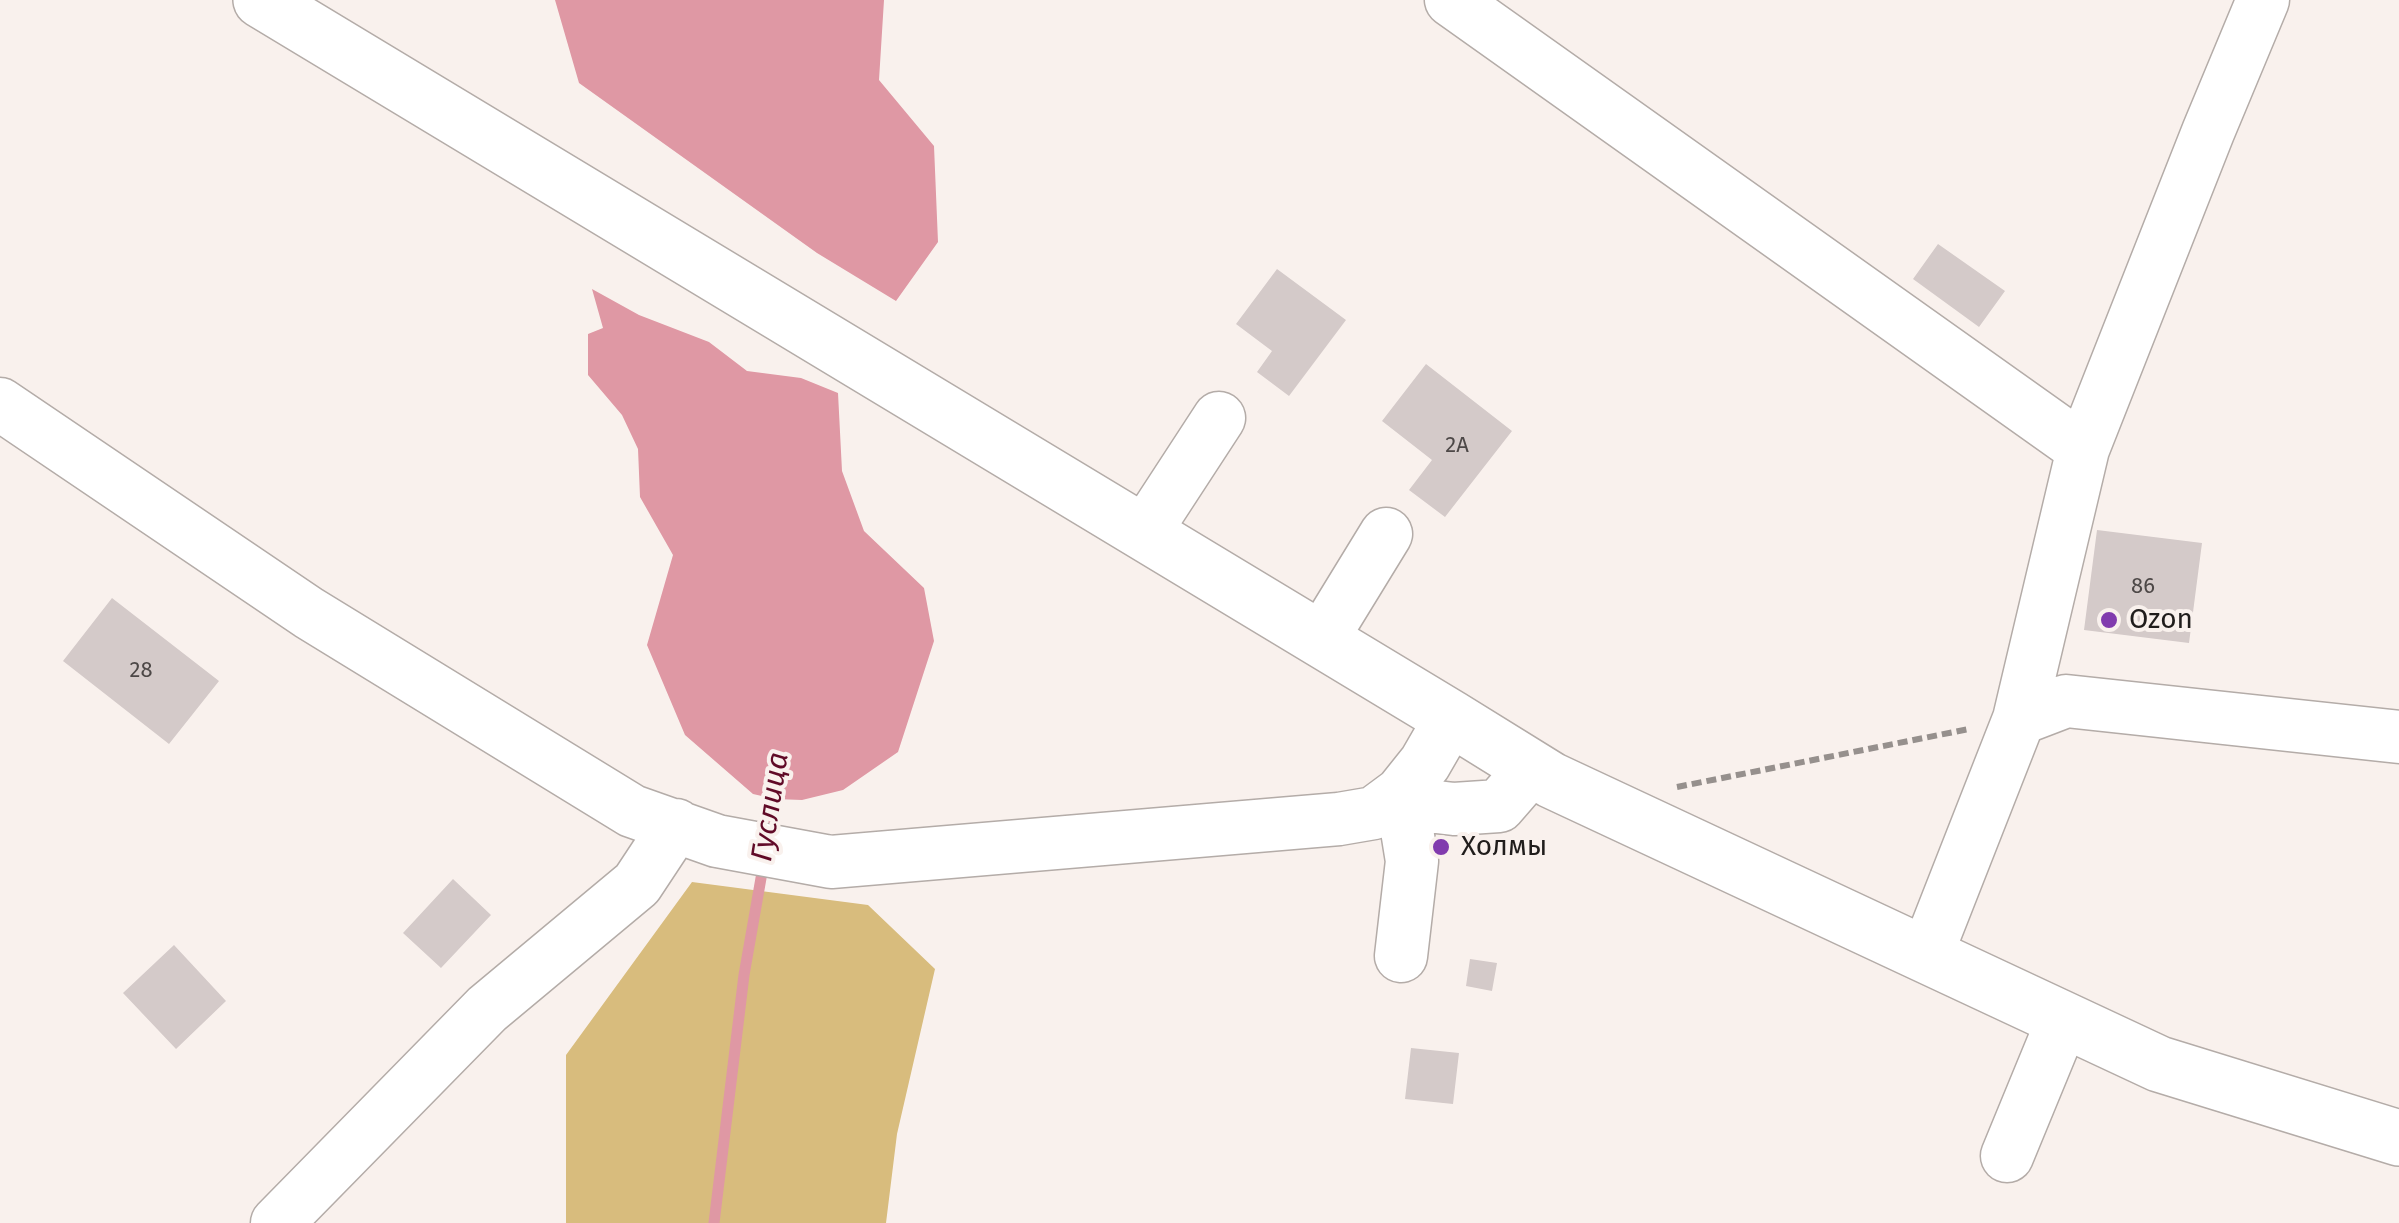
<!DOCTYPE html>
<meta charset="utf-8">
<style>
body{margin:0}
canvas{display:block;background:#f9f1ed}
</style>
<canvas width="2399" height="1223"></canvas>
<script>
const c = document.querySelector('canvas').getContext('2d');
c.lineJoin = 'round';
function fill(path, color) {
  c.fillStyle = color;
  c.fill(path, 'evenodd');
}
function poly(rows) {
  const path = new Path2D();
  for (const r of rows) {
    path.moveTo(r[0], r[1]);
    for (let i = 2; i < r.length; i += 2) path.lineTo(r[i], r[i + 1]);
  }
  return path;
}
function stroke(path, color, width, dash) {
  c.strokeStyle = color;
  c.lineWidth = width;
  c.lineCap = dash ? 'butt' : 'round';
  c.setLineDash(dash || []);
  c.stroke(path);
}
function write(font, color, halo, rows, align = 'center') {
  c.font = font + ' "Fira Sans",sans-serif';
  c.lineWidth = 8;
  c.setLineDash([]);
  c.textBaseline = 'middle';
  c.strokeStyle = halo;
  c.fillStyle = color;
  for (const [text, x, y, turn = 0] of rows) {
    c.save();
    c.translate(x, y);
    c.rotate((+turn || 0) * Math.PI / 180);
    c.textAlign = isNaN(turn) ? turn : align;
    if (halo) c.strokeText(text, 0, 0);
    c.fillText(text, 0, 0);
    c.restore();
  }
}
const green = poly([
 [692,882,868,905,935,969,897,1134,886,1223,566,1223,566,1055]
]);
const water = poly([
 [555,0,884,0,879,80,934,146,938,242,896,301,817,253,579,83],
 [592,289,639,315,709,342,747,371,801,378,838,393,842,471,864,531,924,588,934,641,898,752,843,790,802,800,775,799,753,794,685,735,647,645,673,555,640,497,638,449,622,415,588,375,588,334,603,328]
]);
const stream = poly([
 [768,838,777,787],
 [714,1223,744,975,764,861]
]);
const building = poly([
 [1938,244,2005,291,1979,327,1913,279],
 [1277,269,1346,320,1289,396,1257,372,1272,351,1236,324],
 [1426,364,1512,431,1445,517,1409,490,1432,460,1382,421],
 [2097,530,2202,543,2189,643,2084,630],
 [112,598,219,681,169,744,63,661],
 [453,879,491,915,441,968,403,933],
 [174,945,226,1001,176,1049,123,993],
 [1470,959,1497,963,1492,991,1466,986],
 [1411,1048,1459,1053,1453,1104,1405,1099]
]);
const path = poly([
 [1677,787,1969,729]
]);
const minor = poly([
 [1451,0,2083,449],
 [0,404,309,613,632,811,717,841,831,862,1339,819,1374,813,1401,793,1425,763,1451,718],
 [1144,533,1219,418],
 [1321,640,1386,534],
 [2019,719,2083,449,2208,132,2263,0],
 [1401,793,1428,806,1454,809,1499,806,1532,768],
 [1401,956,1412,861,1401,793],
 [1926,956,2019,719,2066,701,2399,737],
 [2007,1156,2063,1020],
 [277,1223,487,1009,637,884,676,825]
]);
const major = poly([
 [261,0,1451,718,1551,780,2159,1064,2399,1138]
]);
const markers = [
 [2109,620,10,"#813bae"],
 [1441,847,10,"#813bae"]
];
const numberNames = [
 ["2А",1457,446],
 ["86",2143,587],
 ["28",141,671]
];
const poiNames = [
 ["Ozon",2129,620],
 ["Холмы",1461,847]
];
const waterNames = [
 ["Гуслица",771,807,-81]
];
fill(green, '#d8bc7d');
fill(water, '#df98a4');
stroke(stream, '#df98a4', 11);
fill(building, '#d4cac9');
stroke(minor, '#b4aca8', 55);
stroke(major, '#b4aca8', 58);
stroke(path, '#96908d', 6, [10, 5]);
stroke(minor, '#fff', 52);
stroke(major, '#fff', 55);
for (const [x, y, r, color] of markers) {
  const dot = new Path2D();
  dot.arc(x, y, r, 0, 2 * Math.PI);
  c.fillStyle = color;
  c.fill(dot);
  stroke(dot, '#f9f1ed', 4);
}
write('22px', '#4d4847', null, numberNames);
write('28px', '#201d1c', '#f9f1ed', poiNames, 'left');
write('italic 30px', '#600a27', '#f9f1ed', waterNames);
</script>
